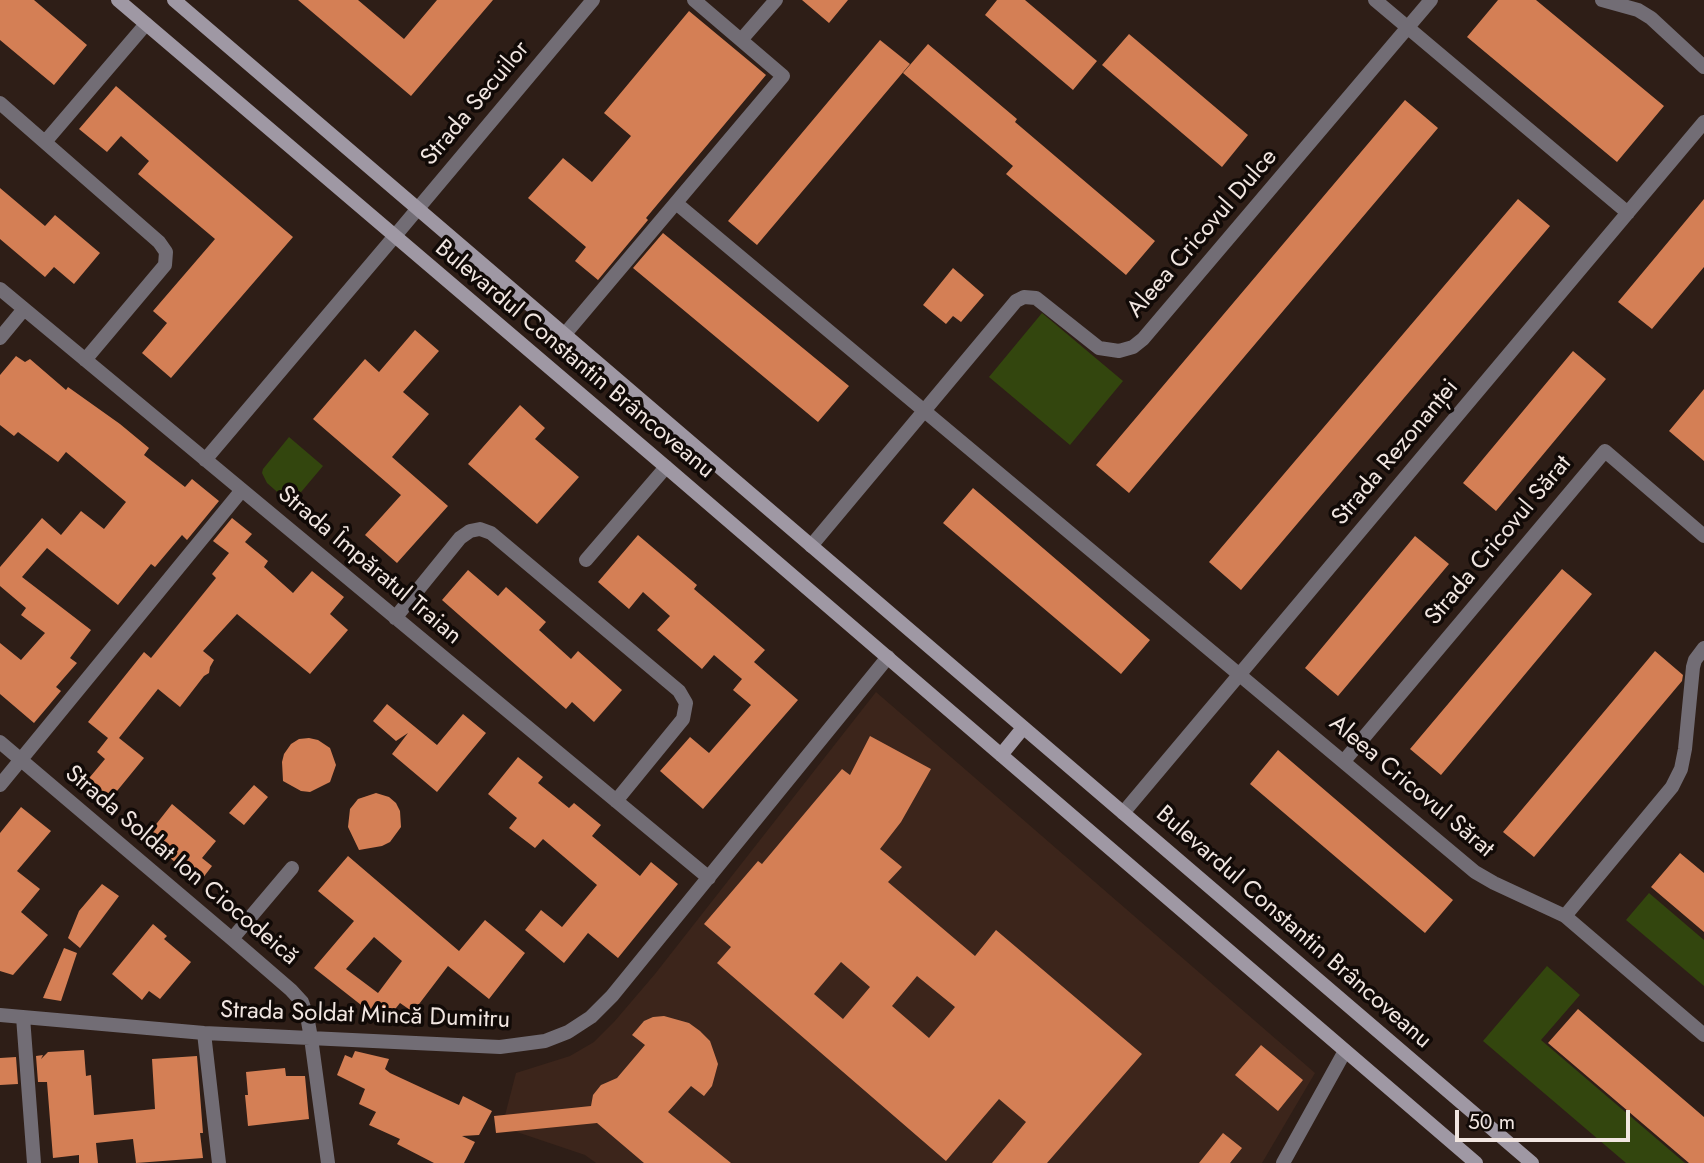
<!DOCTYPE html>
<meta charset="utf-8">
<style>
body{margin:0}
#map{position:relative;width:1704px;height:1163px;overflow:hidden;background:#2e1e17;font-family:Jost,sans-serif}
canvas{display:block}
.scale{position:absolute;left:1455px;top:1110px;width:175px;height:32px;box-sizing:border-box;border:4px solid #f1e6e1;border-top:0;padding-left:9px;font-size:21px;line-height:24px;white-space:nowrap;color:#f1e6e1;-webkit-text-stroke:5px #110a07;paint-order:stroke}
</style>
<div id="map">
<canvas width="1704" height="1163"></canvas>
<div class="scale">50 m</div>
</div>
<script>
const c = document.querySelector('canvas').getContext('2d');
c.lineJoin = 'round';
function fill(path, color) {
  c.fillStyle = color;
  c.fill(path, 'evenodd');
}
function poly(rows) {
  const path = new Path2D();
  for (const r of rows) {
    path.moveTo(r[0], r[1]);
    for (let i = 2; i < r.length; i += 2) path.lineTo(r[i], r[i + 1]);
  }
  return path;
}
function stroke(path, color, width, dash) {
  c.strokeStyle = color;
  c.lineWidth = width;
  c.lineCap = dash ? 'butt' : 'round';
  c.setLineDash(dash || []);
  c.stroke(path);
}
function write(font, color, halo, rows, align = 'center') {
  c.font = font + ' Jost,sans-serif';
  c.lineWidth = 7;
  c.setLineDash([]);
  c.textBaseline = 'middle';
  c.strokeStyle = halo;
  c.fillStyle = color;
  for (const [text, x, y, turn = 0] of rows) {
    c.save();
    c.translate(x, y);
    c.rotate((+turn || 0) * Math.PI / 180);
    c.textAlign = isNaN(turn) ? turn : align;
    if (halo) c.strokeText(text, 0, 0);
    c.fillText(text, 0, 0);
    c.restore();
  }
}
const built = poly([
 [876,692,1315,1073,1262,1163,596,1163,585,1155,502,1127,516,1073,570,1056,594,1042,614,1022,655,974]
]);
const green = poly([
 [1042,313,1123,381,1070,445,989,377],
 [289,437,323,466,291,504,267,483,262,473,263,469],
 [1649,893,1704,940,1704,986,1626,920],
 [1547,966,1580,995,1541,1040,1685,1163,1626,1163,1483,1041]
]);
const building = poly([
 [0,0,34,0,87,45,54,85,0,40],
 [298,0,358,0,404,39,437,0,493,0,411,96],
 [802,0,848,0,829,23],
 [997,0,1025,0,1097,61,1073,90,985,15],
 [1498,0,1536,0,1664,106,1617,162,1467,37],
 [689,11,766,75,646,218,648,220,598,280,575,261,586,247,528,198,563,158,592,182,631,136,604,113],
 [1129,34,1248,135,1222,167,1102,65],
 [880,40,910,64,757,245,728,221],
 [928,44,1017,119,1015,122,1155,241,1126,275,1006,174,1013,166,903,73],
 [116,86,293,237,171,378,142,353,167,323,153,311,215,239,138,174,149,161,121,136,107,152,79,129],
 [1405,100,1438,128,1129,493,1096,465],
 [0,188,45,226,55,215,100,253,74,284,54,267,45,277,0,239],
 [1518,199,1550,226,1241,590,1209,562],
 [1704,199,1704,267,1652,329,1618,302],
 [663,233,849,386,818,422,633,268],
 [953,268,984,295,961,322,953,316,946,324,923,305],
 [415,330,439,351,403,392,429,414,392,457,448,506,397,563,365,535,401,495,313,419,365,359,379,372],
 [1573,351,1606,379,1496,511,1463,483],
 [16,356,25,362,30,359,66,390,68,387,120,424,149,448,144,455,185,487,192,479,219,501,187,540,182,535,155,567,151,564,118,605,47,548,22,577,91,630,70,658,77,663,56,687,61,691,34,723,0,694,0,643,21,660,45,633,21,615,26,608,0,586,0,567,42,518,61,535,81,511,104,529,126,502,66,452,58,462,18,432,14,436,0,425,0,375],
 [1704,389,1704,461,1669,431],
 [520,405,545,428,535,439,579,477,537,524,468,464],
 [973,488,1150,640,1121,674,943,523],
 [232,518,252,534,245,542,268,561,264,567,293,593,312,571,344,597,330,614,348,630,310,674,237,614,203,651,214,660,210,667,209,673,204,676,180,707,158,689,119,738,144,758,108,802,85,783,105,759,97,752,108,738,88,722,144,652,151,658,216,578,212,574,229,553,213,541],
 [638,535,697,585,694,589,765,650,754,662,798,700,703,809,660,771,690,737,709,753,751,705,733,690,742,679,714,655,702,669,657,630,670,616,643,592,629,609,598,582],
 [1415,536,1449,564,1338,696,1305,668],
 [1562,569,1592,594,1441,775,1410,749],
 [468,570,498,596,506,587,546,622,539,630,571,659,578,651,622,690,594,722,572,702,566,709,442,600],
 [1655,651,1683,675,1682,681,1534,857,1503,832],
 [387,704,437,745,463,714,486,733,437,792,392,754,408,733,396,741,373,721],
 [870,736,931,769,901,822,880,849,902,867,888,882,975,956,996,930,1142,1054,1047,1163,992,1163,1026,1122,999,1099,946,1161,717,963,731,947,704,924,758,861,762,864,842,769,850,775],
 [841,962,870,987,843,1019,814,994],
 [917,976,955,1007,929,1038,892,1006],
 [309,738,318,740,330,748,336,765,330,782,310,792,301,791,283,781,282,762,284,754,291,744,299,739],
 [1278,750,1453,900,1425,933,1250,784],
 [518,757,543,777,538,783,569,808,574,803,601,825,592,836,640,876,651,862,678,884,618,958,588,933,564,963,525,930,541,910,562,927,597,885,543,839,535,848,509,828,517,818,488,794],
 [254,785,268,797,244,825,229,813],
 [376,793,389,797,396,803,400,811,401,827,390,842,382,846,359,850,348,827,350,809,358,799],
 [172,804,216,841,202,858,212,866,199,883,146,837],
 [21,807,51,831,17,871,40,889,21,912,48,935,13,975,0,971,0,833],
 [1680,853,1704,873,1704,932,1651,887],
 [348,856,459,951,485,920,525,953,489,999,448,966,413,1012,400,1003,384,1023,314,968,354,921,318,891],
 [374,937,402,961,378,993,346,969],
 [102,884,119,896,80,948,68,938,79,911],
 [153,924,167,936,164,939,191,962,160,999,149,991,142,1000,112,974],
 [64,948,77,953,61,1001,43,998],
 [1578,1009,1704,1117,1704,1163,1689,1163,1548,1043],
 [664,1016,689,1023,700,1031,710,1041,718,1064,712,1086,704,1096,691,1086,668,1112,731,1163,644,1163,597,1123,496,1133,494,1116,591,1106,593,1095,601,1085,617,1078,645,1045,632,1035,644,1021,653,1017],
 [1261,1045,1303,1080,1278,1111,1235,1075],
 [84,1050,86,1076,91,1075,94,1115,155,1109,152,1059,197,1056,203,1133,200,1133,203,1158,136,1163,133,1139,96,1143,98,1163,79,1163,79,1155,53,1158,47,1082,38,1082,36,1056,43,1055,41,1059,48,1052],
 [355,1051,389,1059,385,1069,390,1073,459,1105,463,1096,492,1111,479,1135,462,1136,475,1142,464,1163,434,1163,397,1144,400,1139,369,1125,376,1112,359,1104,365,1089,337,1075,345,1055,352,1058],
 [16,1057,18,1084,0,1085,0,1058],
 [285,1068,286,1076,305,1076,309,1119,248,1126,245,1095,248,1095,246,1072],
 [1223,1133,1242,1148,1230,1163,1199,1163]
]);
const minor = poly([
 [1375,0,1628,213],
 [1602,0,1638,10,1651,18,1704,67],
 [741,40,776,0],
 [0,103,159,242,166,252,165,265,85,360],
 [45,142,146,24],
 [676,203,1475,872,1494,883,1565,916,1704,1035],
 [0,289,709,878],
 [565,334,783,76,694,0],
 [0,338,24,309],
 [205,460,394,237],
 [811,546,1016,301,1024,297,1036,298,1099,348,1119,351,1133,347,1143,339,1431,0],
 [586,560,666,467],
 [395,618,460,538,470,531,480,529,491,533,679,691,686,703,683,719,616,801],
 [0,742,232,939,291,990,302,1002,307,1016,311,1038,328,1163],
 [1344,761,1605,451,1704,536],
 [0,785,242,490],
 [1123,813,1704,122],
 [1565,916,1672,787,1681,769,1685,749,1693,667,1695,660,1704,648],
 [232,939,292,868],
 [0,1015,204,1033,500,1047,545,1041,568,1032,591,1017,612,996,888,657],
 [23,1017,34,1163],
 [204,1033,219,1163]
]);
const tertiary = poly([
 [394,237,593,0],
 [1283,1163,1345,1051]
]);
const secondary = poly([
 [118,0,666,467,1476,1163],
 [174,0,1532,1163],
 [1001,755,1023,728]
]);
const streetNames = [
 ["Strada Secuilor",476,104,-50],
 ["Aleea Cricovul Dulce",1203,234,-49],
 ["Bulevardul Constantin Brâncoveanu",574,360,40],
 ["Strada Rezonanței",1396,453,-50],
 ["Strada Cricovul Sărat",1499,541,-50],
 ["Strada Împăratul Traian",369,566,40],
 ["Aleea Cricovul Sărat",1411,787,40],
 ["Strada Soldat Ion Ciocodeică",181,866,40],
 ["Bulevardul Constantin Brâncoveanu",1293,928,41],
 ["Strada Soldat Mincă Dumitru",365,1016,2]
];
fill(built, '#3c251b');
fill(green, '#33460e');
fill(building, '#d47f55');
stroke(minor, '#726d75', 14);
stroke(tertiary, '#726d75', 14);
stroke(secondary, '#9f98a4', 14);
write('24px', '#f1e6e1', '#110a07', streetNames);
</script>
